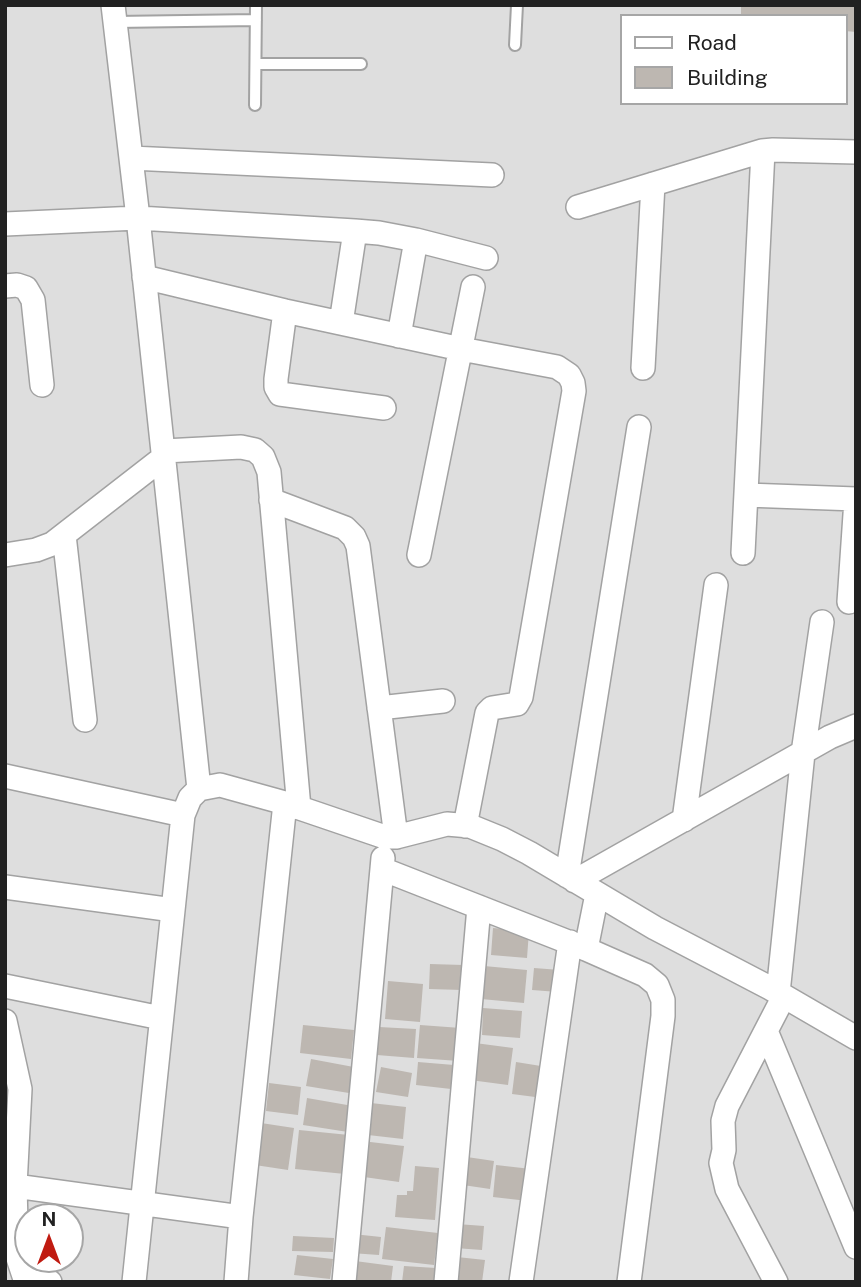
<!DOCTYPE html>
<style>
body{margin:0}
#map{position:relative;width:861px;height:1287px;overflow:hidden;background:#f0eee8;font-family:"Public Sans",sans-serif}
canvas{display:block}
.frame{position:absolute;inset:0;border:7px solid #212121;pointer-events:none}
.legend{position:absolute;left:620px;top:14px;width:228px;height:91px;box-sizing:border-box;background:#fff;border:2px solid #a6a6a6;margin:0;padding:9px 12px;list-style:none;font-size:21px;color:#212121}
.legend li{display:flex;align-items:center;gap:14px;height:35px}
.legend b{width:35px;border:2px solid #a6a6a6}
.north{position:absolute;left:14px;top:1203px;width:70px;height:70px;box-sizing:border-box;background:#fff;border:2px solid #a6a6a6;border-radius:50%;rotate:0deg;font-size:19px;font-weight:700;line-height:28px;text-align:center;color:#212121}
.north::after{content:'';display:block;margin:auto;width:24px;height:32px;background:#c01b11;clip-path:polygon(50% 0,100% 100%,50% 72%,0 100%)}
</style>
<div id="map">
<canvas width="861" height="1287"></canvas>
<div class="frame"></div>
<ul class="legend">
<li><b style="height:9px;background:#fff"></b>Road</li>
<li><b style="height:19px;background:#bdb7b1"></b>Building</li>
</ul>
<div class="north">N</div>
</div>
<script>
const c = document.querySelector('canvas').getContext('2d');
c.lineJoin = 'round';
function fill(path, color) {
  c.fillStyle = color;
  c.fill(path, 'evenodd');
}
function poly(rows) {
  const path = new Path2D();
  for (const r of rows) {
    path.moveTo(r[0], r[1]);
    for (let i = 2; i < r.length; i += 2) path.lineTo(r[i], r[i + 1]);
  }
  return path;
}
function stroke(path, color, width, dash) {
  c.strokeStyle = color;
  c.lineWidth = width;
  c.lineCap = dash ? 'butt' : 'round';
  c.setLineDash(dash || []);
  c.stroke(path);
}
const residential = poly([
 [5,5,856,5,856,1282,5,1282],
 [621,16,845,16,845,103,621,103],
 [28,1217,70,1217,70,1259,28,1259]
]);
const building = poly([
 [741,5,856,5,856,32,845,31,845,16,741,16],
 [493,928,529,931,527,958,491,955],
 [430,964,463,965,462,990,429,989],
 [484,966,527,970,524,1003,481,999],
 [534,968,560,970,558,992,532,990],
 [388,981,423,984,420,1022,385,1019],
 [483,1008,522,1011,520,1038,482,1035],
 [303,1025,354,1030,351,1059,300,1053],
 [420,1025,461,1028,459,1061,417,1058],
 [379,1027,416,1029,414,1058,377,1055],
 [475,1043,513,1048,508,1085,470,1080],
 [311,1059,359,1068,355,1094,306,1086],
 [418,1062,454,1065,451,1089,416,1085],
 [516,1062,547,1067,543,1098,512,1094],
 [381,1067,412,1073,408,1097,376,1092],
 [269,1083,301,1087,298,1115,266,1111],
 [307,1098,353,1106,348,1132,303,1125],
 [371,1103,406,1107,403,1139,368,1135],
 [261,1123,294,1128,288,1170,255,1165],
 [299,1130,349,1135,345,1174,295,1169],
 [362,1141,404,1146,399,1182,357,1176],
 [467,1157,494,1161,490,1189,463,1185],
 [496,1165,531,1169,528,1201,493,1197],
 [415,1166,439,1168,435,1220,395,1217,397,1195,407,1195,407,1191,413,1191],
 [457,1224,484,1226,482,1250,455,1248],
 [386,1227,438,1233,434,1265,382,1259],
 [353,1234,381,1237,379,1255,351,1253],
 [293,1236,334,1238,333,1252,292,1251],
 [297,1255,333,1259,330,1279,294,1275],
 [457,1257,485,1260,482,1282,453,1282],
 [355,1261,393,1266,391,1282,353,1282],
 [404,1266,436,1268,435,1282,402,1282]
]);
const lane = poly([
 [115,22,256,20],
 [515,45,517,5],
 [256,64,361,64],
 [255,105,256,5]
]);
const street = poly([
 [113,5,138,218,199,789],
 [131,158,492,175],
 [578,207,762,151,773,150,856,152],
 [5,224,138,218,355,231,379,233,416,240,486,258],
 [144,277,285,311,461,349,557,367,569,375,573,383,574,391,521,697,517,704,492,708,487,713,465,826],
 [5,286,17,285,26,288,33,300,42,385],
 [285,311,276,379,276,387,280,394,384,408],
 [341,323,355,231],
 [399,336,416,240],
 [643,368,653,184],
 [164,451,241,447,255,450,263,457,269,472,299,808],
 [746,495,856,499],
 [271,500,345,528,354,537,358,546,396,837],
 [64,535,85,720],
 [743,553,763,151],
 [5,555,36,550,52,544,164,457],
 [419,555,473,287],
 [849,602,856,500],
 [379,708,443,701],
 [5,776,183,815],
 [684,820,716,585],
 [382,869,586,949,645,975,657,985,663,1000,663,1016,629,1282],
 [567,876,639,427],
 [575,881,830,737,856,726],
 [5,887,173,910],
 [586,949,597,894],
 [5,986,161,1018],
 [778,993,803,753,822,622],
 [5,1021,20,1089,15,1186,16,1223,18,1258,26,1282],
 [766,1031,856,1247],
 [15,1186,241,1217],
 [25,1278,50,1282],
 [134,1282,183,815,190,798,199,789,220,785,285,803,385,837,396,837,447,824,470,826,502,839,529,853,655,928,770,988,856,1038],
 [236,1282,241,1217,285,803],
 [344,1282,383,858],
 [446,1282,479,907],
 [521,1282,570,942],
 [776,1282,727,1189,721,1163,724,1150,723,1121,727,1106,784,996]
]);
fill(residential, '#dedede');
fill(building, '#bdb7b1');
stroke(lane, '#a2a2a2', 14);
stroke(street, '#a2a2a2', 26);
stroke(lane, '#fff', 10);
stroke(street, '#fff', 23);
</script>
